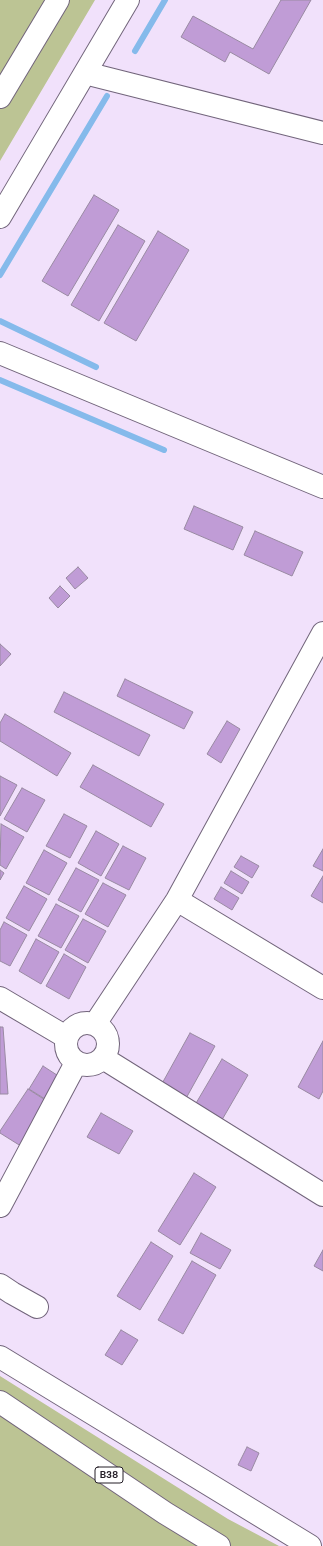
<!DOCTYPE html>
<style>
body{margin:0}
canvas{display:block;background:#f1e1fb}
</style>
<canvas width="323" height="1546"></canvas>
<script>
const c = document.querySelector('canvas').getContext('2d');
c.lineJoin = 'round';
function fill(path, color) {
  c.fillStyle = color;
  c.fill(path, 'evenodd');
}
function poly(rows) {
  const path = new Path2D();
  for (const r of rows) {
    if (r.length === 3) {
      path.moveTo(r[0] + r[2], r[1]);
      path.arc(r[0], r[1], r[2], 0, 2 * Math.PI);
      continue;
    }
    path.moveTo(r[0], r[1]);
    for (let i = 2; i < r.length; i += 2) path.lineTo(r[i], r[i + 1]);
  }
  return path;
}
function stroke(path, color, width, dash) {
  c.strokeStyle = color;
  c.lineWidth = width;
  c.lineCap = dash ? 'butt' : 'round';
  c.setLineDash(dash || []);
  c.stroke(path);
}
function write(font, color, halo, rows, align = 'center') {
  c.font = font + ' "DM Sans",sans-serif';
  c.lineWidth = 3.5;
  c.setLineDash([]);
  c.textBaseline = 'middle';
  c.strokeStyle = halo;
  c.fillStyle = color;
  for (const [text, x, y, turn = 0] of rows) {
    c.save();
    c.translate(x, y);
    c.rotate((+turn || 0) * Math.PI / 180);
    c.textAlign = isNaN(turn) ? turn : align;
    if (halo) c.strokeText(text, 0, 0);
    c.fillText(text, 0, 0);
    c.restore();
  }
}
const green = poly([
 [0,0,95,0,0,161],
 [0,1376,228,1519,279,1546,0,1546]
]);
const stream = poly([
 [135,51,165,0],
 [0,275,107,96],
 [0,321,96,367],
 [0,380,164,450]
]);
const building = poly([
 [281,0,311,0,269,74,230,52,225,62,181,37,193,16,253,49,281,0],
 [94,195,119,210,68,296,42,281,94,195],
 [118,225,145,241,99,321,71,305,118,225],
 [158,231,189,250,136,341,104,323,158,231],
 [194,506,243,527,233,550,184,529,194,506],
 [255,531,303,552,292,576,244,555,255,531],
 [78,567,88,578,75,589,66,578,78,567],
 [60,586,70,596,58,608,49,598,60,586],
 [0,644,11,654,0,666,0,644],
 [125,679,193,712,184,729,117,696,125,679],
 [64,692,150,735,139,756,54,712,64,692],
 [5,714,71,753,57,776,0,741,0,723,5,714],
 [227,721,240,729,221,763,207,754,227,721],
 [93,765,164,804,151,827,80,787,93,765],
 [0,776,17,785,0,816,0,776],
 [22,788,45,800,27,832,4,819,22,788],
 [64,814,87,826,70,858,46,846,64,814],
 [1,824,24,837,6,869,0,865,1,824],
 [96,831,119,844,101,876,78,863,96,831],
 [123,846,146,858,129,890,105,878,123,846],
 [323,849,323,871,313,866,323,849],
 [44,850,67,863,49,895,26,883,44,850],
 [241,856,259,866,252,878,234,867,241,856],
 [76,868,99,880,81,912,58,900,76,868],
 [0,870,4,873,0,880,0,870],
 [231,871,249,882,242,894,224,883,231,871],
 [323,876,323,903,311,896,323,876],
 [103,883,126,895,108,927,85,914,103,883],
 [24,886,47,899,29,931,6,918,24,886],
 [221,887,239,898,232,910,214,899,221,887],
 [56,904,79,916,61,948,38,936,56,904],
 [83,919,106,931,88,963,65,950,83,919],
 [4,922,27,935,10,966,0,961,0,930,4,922],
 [36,939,59,952,41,984,19,971,36,939],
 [64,954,86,967,69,999,46,986,64,954],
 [0,1027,3,1027,8,1094,0,1094,0,1027],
 [190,1033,215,1046,184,1102,159,1089,190,1033],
 [323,1041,323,1091,319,1099,298,1087,323,1041],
 [222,1059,248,1075,219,1125,192,1110,222,1059],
 [43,1066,60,1077,45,1099,29,1089,43,1066],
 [28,1089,53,1105,24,1148,0,1133,0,1131,28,1089],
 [101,1113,133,1131,119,1154,87,1137,101,1113],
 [194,1173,216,1187,180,1245,158,1231,194,1173],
 [201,1233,231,1250,220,1269,190,1253,201,1233],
 [151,1242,173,1256,140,1310,117,1296,151,1242],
 [323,1250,323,1271,314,1266,323,1250],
 [192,1261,216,1275,183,1334,158,1320,192,1261],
 [121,1330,138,1340,122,1365,105,1355,121,1330],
 [247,1447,259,1453,251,1471,238,1465,247,1447]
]);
const minor = poly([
 [85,73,323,133],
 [0,97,58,0],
 [0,217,128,0],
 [0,353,323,487],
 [177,900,323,988],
 [0,998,66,1037],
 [87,1044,21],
 [95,1024,177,900,323,633],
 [103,1058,323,1195],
 [0,1206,76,1063],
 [0,1285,12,1293,37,1307],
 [0,1357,310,1546]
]);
const major = poly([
 [0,1402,165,1513,219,1546]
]);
const shields = [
 [109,1475,28]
];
const shieldNames = [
 ["B38",109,1475]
];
fill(green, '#bcc494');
stroke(stream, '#85baeb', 6);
fill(building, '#c09cd6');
stroke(building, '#998aa2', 1);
stroke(minor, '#72657b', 24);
stroke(major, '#72657b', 24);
stroke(minor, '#fff', 22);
stroke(major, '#fff', 22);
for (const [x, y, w] of shields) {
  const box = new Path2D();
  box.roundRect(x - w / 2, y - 8, w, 16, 3);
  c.fillStyle = '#fff';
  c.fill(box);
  stroke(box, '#241e27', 1);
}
write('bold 10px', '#241e27', null, shieldNames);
</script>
